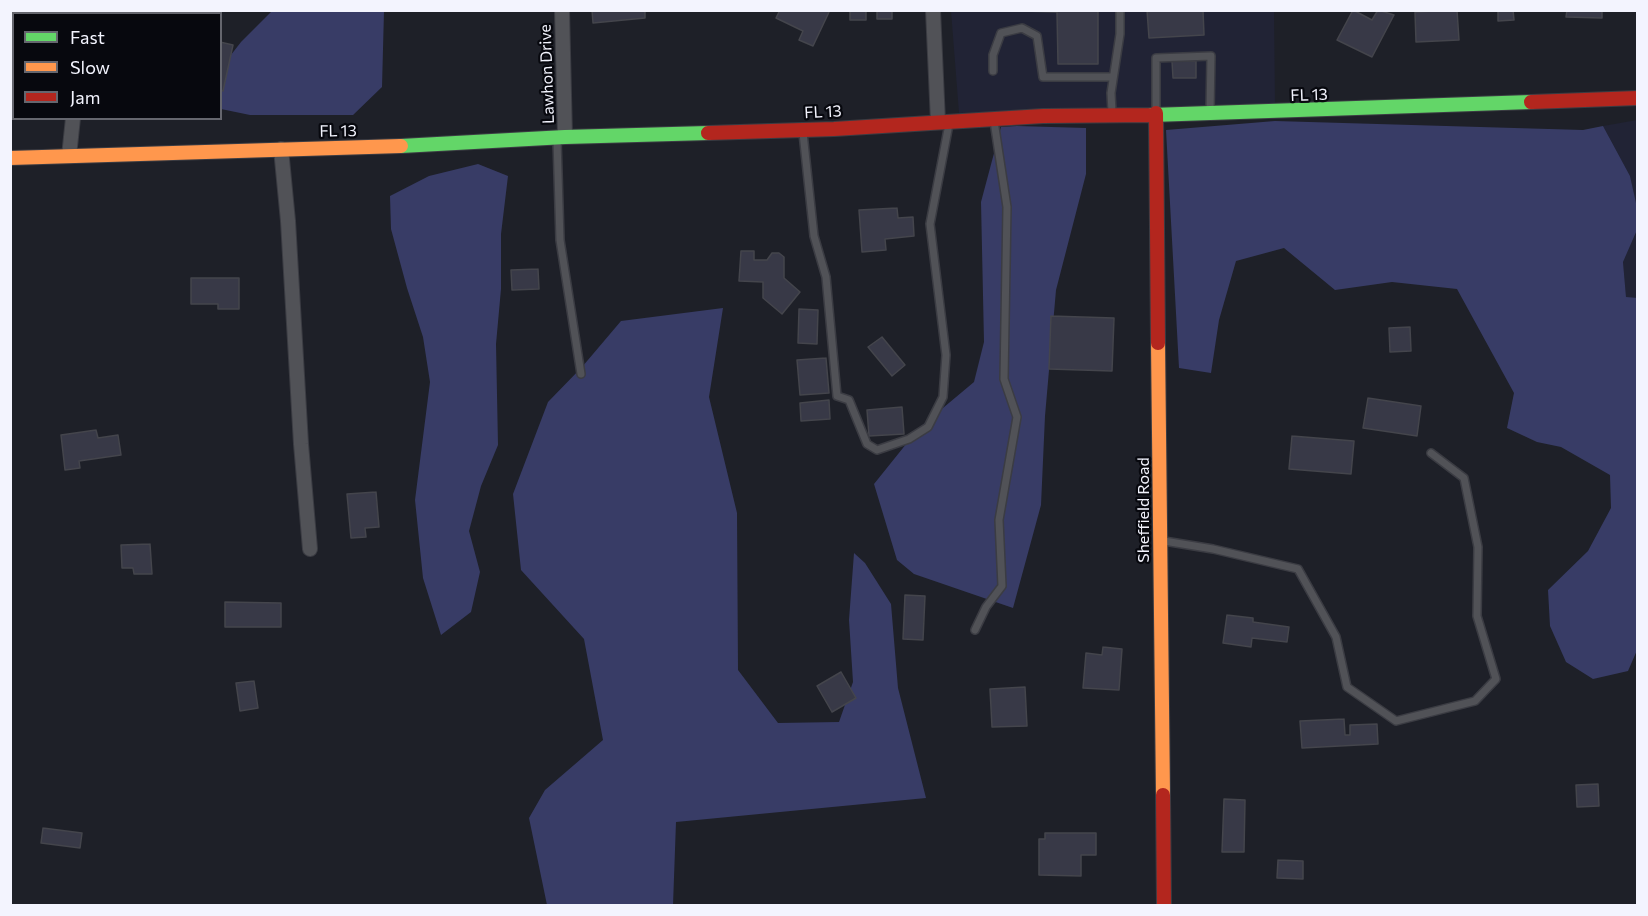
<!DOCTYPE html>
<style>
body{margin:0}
#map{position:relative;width:1648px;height:916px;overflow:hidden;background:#1e2028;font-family:Commissioner,sans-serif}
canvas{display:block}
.frame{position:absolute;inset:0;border:12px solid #f3f4fe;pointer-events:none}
.legend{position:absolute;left:12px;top:12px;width:210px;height:108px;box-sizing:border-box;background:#07080e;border:2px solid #65666e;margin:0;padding:8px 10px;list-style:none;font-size:18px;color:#f3f4fe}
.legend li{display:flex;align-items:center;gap:12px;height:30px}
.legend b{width:30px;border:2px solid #65666e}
</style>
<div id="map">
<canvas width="1648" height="916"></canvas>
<div class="frame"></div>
<ul class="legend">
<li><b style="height:8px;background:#63d668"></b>Fast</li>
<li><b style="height:8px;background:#ff974d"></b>Slow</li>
<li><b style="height:8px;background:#b3261e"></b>Jam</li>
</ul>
</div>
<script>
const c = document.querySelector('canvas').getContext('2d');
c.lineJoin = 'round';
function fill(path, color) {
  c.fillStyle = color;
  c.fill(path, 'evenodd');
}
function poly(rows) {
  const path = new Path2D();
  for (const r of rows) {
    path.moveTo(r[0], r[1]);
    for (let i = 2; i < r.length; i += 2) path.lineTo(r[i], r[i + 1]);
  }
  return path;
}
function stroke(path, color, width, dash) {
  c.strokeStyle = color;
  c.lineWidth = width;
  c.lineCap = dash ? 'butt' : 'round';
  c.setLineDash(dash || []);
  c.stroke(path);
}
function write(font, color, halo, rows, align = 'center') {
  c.font = font + ' Commissioner,sans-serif';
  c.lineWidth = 4.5;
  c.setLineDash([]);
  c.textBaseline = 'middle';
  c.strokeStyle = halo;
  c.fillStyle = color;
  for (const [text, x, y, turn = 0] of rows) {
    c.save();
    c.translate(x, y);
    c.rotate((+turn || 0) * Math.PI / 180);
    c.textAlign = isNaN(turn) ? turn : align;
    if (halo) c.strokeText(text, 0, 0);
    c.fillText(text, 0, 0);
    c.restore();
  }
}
const built = poly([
 [951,11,1274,11,1275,105,959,113],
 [1637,120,1637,212,1630,176,1603,126],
 [1637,230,1637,298,1626,298,1623,262]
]);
const green = poly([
 [272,11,384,11,382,87,353,115,250,115,221,109,220,69,241,42],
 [1275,121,1583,130,1603,126,1630,176,1638,212,1637,230,1623,262,1626,297,1638,298,1638,648,1628,671,1593,679,1566,662,1550,626,1548,590,1588,551,1611,508,1610,475,1561,447,1537,442,1507,428,1514,393,1457,289,1392,282,1335,290,1284,248,1236,261,1219,320,1211,373,1179,368,1166,130],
 [1017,126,1086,128,1086,174,1056,290,1045,416,1041,505,1013,608,914,574,897,560,874,484,919,428,974,382,984,342,981,202,1001,127],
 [478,164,508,176,501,234,501,289,496,344,498,445,481,486,469,531,480,572,471,612,441,635,423,578,415,500,430,382,423,337,407,288,391,229,390,196,429,176],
 [723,308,709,397,737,513,738,670,778,723,839,722,853,682,849,620,854,553,865,563,891,604,898,688,926,798,676,822,673,905,547,905,529,818,545,790,603,740,584,639,521,570,513,494,548,402,582,367,621,321]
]);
const building = poly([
 [592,10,645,10,645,18,593,23,592,10],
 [780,10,830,10,813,46,799,40,803,31,776,18,780,10],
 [850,10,866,10,866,20,850,20,850,10],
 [877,10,892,10,892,19,877,19,877,10],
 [988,10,1098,10,1098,64,1058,64,1057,12,988,10],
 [1147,10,1203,10,1204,35,1149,38,1147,10],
 [1353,10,1372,20,1378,10,1394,15,1372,57,1337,40,1353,10],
 [1457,10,1459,40,1416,42,1415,12,1457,10],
 [1498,10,1513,10,1514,20,1498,21,1498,10],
 [1567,10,1602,10,1602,18,1566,17,1567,10],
 [220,42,233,45,223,91,220,90,220,42],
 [10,47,14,47,12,108,10,108,10,47],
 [1172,61,1196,61,1196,78,1173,78,1172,61],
 [897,208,898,218,913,217,914,236,885,239,886,250,862,252,859,210,897,208],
 [741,251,754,251,754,260,767,260,772,253,779,253,784,257,784,278,800,292,782,314,763,298,763,282,739,281,741,251],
 [538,269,539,289,512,290,511,270,538,269],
 [191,278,239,278,239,309,218,309,218,304,191,304,191,278],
 [799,309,818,310,817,344,798,343,799,309],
 [1051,316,1114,318,1112,371,1049,369,1051,316],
 [1410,327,1411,351,1390,352,1389,328,1410,327],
 [882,337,905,365,892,376,868,347,882,337],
 [826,358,829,393,800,395,797,360,826,358],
 [1368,398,1421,406,1417,436,1363,428,1368,398],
 [829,400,830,419,801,421,800,403,829,400],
 [902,407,904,434,869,436,867,410,902,407],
 [96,430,98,438,118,435,121,455,79,461,80,468,65,470,61,435,96,430],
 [1292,436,1354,441,1351,474,1289,469,1292,436],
 [376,492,379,527,365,528,366,537,351,538,347,494,376,492],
 [150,544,152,574,134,574,133,568,122,568,121,545,150,544],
 [905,595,925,596,923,640,903,639,905,595],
 [225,602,281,603,281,627,225,627,225,602],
 [1227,615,1253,618,1253,622,1289,627,1287,642,1252,638,1251,647,1223,643,1227,615],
 [1103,647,1122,649,1119,690,1083,688,1086,653,1102,655,1103,647],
 [841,672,856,698,832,712,817,686,841,672],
 [254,681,258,708,240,711,236,683,254,681],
 [1025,687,1027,726,992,727,990,689,1025,687],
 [1344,719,1345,735,1350,735,1350,725,1377,724,1378,744,1302,748,1300,721,1344,719],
 [1598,784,1599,806,1577,807,1576,785,1598,784],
 [1224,799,1245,800,1244,852,1222,852,1224,799],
 [43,828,82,833,80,848,41,843,43,828],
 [1045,833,1096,833,1096,855,1081,855,1081,876,1039,875,1039,839,1045,839,1045,833],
 [1278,860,1303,861,1303,879,1277,878,1278,860]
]);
const lane = poly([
 [993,71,993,55,1001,33,1022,28,1037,36,1043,77,1113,77],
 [1156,111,1156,58,1211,56,1210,112],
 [1112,112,1111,93,1120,34,1120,10],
 [803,133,814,236,826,277,837,396,849,400,867,444,877,450,909,439,928,427,943,397,946,355,930,224,949,124],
 [557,140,560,240,581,374],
 [1164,541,1213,549,1298,569,1336,637,1347,687,1396,721,1475,701,1496,679,1477,616,1478,547,1464,478,1431,453],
 [975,630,986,607,1002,586,999,520,1017,417,1004,379,1007,207,994,121]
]);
const street = poly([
 [562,10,565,137],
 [933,10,938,122],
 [82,14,83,10],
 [281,149,288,221,301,444,310,549],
 [69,156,73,118]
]);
const fast = poly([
 [1152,115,1531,102],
 [401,146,565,137,708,133]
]);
const slow = poly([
 [10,158,401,146],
 [1158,343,1163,795]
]);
const jam = poly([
 [1531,102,1638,98],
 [1156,113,1158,343],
 [708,133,834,129,1043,116,1152,115],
 [1163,795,1164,906]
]);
const streetNames = [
 ["Lawhon Drive",547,74,-92],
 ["FL 13",1309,95,-2],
 ["FL 13",823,112,-3],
 ["FL 13",338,131,-1],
 ["Sheffield Road",1144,510,-90]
];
fill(built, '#212335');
fill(green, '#383c66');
fill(building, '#383947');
stroke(building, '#44454c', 1.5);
stroke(lane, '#3b3c43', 10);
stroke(street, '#3b3c43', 16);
stroke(fast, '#3b3c43', 16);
stroke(slow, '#3b3c43', 16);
stroke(jam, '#3b3c43', 16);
stroke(lane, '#515257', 7);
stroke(street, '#515257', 14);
stroke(fast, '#63d668', 14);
stroke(slow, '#ff974d', 14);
stroke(jam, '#b3261e', 14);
write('16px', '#f3f4fe', '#07080e', streetNames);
</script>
